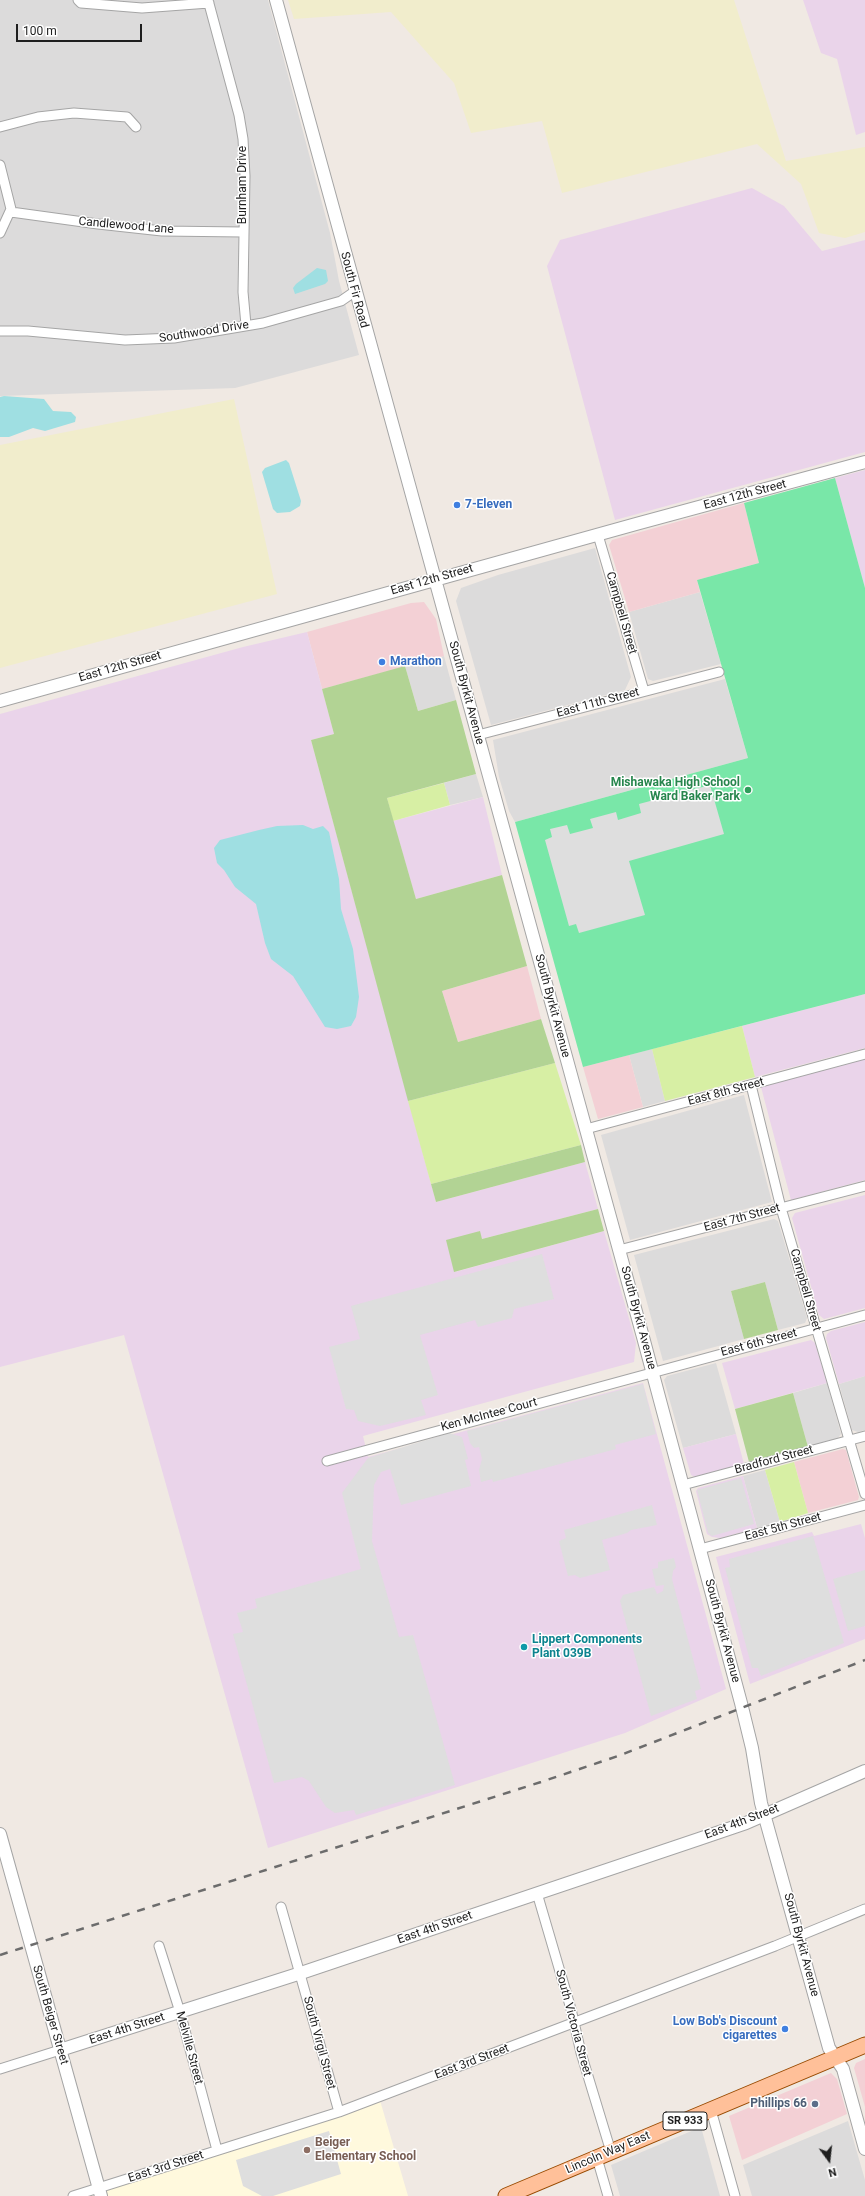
<!DOCTYPE html>
<style>
body{margin:0}
#map{position:relative;width:865px;height:2196px;overflow:hidden;background:#f0e9e3;font-family:Roboto,sans-serif}
canvas{display:block}
.north{position:absolute;left:809px;top:2140px;width:40px;height:40px;-webkit-text-stroke:3px #fff;paint-order:stroke;rotate:165deg;font-size:11px;font-weight:700;line-height:16px;text-align:center;color:#1e1e1e}
.north::after{content:'';display:block;margin:auto;width:14px;height:18px;background:#1e1e1e;clip-path:polygon(50% 0,100% 100%,50% 72%,0 100%)}
.scale{position:absolute;left:16px;top:24px;width:126px;height:18px;box-sizing:border-box;border:2px solid #1e1e1e;border-top:0;padding-left:5px;font-size:12px;line-height:14px;white-space:nowrap;color:#1e1e1e;-webkit-text-stroke:3px #fff;paint-order:stroke}
</style>
<div id="map">
<canvas width="865" height="2196"></canvas>
<div class="north">N</div>
<div class="scale">100 m</div>
</div>
<script>
const c = document.querySelector('canvas').getContext('2d');
c.lineJoin = 'round';
function fill(path, color) {
  c.fillStyle = color;
  c.fill(path, 'evenodd');
}
function poly(rows) {
  const path = new Path2D();
  for (const r of rows) {
    path.moveTo(r[0], r[1]);
    for (let i = 2; i < r.length; i += 2) path.lineTo(r[i], r[i + 1]);
  }
  return path;
}
function stroke(path, color, width, dash) {
  c.strokeStyle = color;
  c.lineWidth = width;
  c.lineCap = dash ? 'butt' : 'round';
  c.setLineDash(dash || []);
  c.stroke(path);
}
function write(font, color, halo, rows, align = 'center') {
  c.font = font + ' Roboto,sans-serif';
  c.lineWidth = 3;
  c.setLineDash([]);
  c.textBaseline = 'middle';
  c.strokeStyle = halo;
  c.fillStyle = color;
  for (const [text, x, y, turn = 0] of rows) {
    c.save();
    c.translate(x, y);
    c.rotate((+turn || 0) * Math.PI / 180);
    c.textAlign = isNaN(turn) ? turn : align;
    if (halo) c.strokeText(text, 0, 0);
    c.fillText(text, 0, 0);
    c.restore();
  }
}
const residential = poly([
 [0,0,268,0,330,233,339,281,359,355,235,388,0,396],
 [595,548,631,677,625,690,491,725,456,601,461,588,498,575],
 [700,592,721,664,653,681,648,679,629,612],
 [444,656,456,700,418,711,405,666],
 [725,679,748,758,515,822,509,811,499,777,493,740],
 [476,774,483,797,450,805,444,783],
 [652,1049,665,1101,643,1107,629,1055],
 [744,1095,772,1202,630,1240,601,1135],
 [774,1219,778,1221,807,1318,805,1323,778,1330,765,1282,731,1291,744,1339,663,1361,634,1255],
 [716,1363,736,1434,683,1448,664,1380,667,1376],
 [865,1376,865,1430,858,1432,852,1430,839,1384],
 [827,1383,841,1434,838,1438,808,1447,793,1393],
 [765,1470,780,1522,757,1528,743,1476],
 [848,2121,865,2180,865,2196,752,2196,743,2165],
 [701,2127,720,2196,620,2196,611,2165]
]);
const commercial = poly([
 [744,503,759,563,697,580,700,592,629,612,609,545,612,540],
 [424,602,436,619,444,656,322,689,307,632,411,603],
 [527,966,541,1019,458,1042,442,991],
 [629,1055,643,1107,598,1119,583,1067],
 [843,1449,846,1450,859,1497,858,1500,808,1513,794,1462],
 [865,2059,865,2107,854,2068,856,2063],
 [831,2073,837,2079,847,2114,742,2160,729,2116]
]);
const industrial = poly([
 [803,0,865,0,865,132,856,135,837,59,821,53],
 [752,188,784,206,822,251,865,240,865,452,615,520,547,266,560,240],
 [865,470,865,588,835,478],
 [307,632,334,734,311,740,436,1202,585,1162,598,1209,482,1239,479,1231,455,1272,604,1231,636,1343,634,1362,363,1436,368,1457,643,1383,726,1689,625,1733,268,1848,124,1335,0,1367,0,714,243,647],
 [483,797,502,875,416,899,393,821],
 [865,994,865,1048,755,1077,742,1026],
 [865,1059,865,1180,791,1200,761,1087],
 [865,1195,865,1308,824,1319,819,1315,792,1218,795,1213],
 [865,1322,865,1376,839,1384,826,1338,827,1334,831,1331],
 [811,1340,815,1343,827,1383,735,1409,722,1363],
 [736,1434,744,1464,695,1477,691,1475,683,1448],
 [743,1476,757,1528,720,1538,712,1537,707,1534,696,1491,698,1488],
 [861,1524,865,1538,865,1639,750,1684,716,1557,812,1532,814,1536]
]);
const education = poly([
 [379,2097,408,2196,101,2196,99,2188]
]);
const farmland = poly([
 [288,0,734,0,786,161,865,147,865,232,845,238,819,233,801,184,757,144,562,193,542,121,471,133,454,83,391,12,294,19],
 [234,399,277,594,0,668,0,445]
]);
const grass = poly([
 [444,783,450,805,393,821,387,798],
 [742,1026,755,1077,665,1101,652,1049],
 [555,1063,581,1145,431,1184,408,1101],
 [794,1462,808,1513,780,1522,765,1470]
]);
const forest = poly([
 [405,666,418,711,456,700,476,774,387,798,416,899,502,875,527,966,442,991,458,1042,541,1019,555,1063,408,1101,311,740,334,734,322,689],
 [581,1145,585,1162,436,1202,431,1184],
 [598,1209,604,1231,454,1272,446,1240,480,1231,482,1239],
 [765,1282,778,1330,744,1339,731,1291],
 [793,1393,808,1447,749,1462,735,1409]
]);
const pitch = poly([
 [835,478,865,588,865,994,583,1067,515,822,748,758,697,580,759,563,744,503]
]);
const parking = poly([
 [710,785,724,834,629,861,645,915,579,933,576,924,569,926,545,840,552,837,550,829,567,825,570,834,593,828,590,819,616,812,618,820,641,813,639,804],
 [542,1254,554,1299,514,1309,512,1318,478,1327,475,1320,420,1335,438,1395,421,1400,426,1415,380,1426,358,1421,354,1410,346,1409,329,1347,360,1339,351,1306],
 [643,1384,656,1434,615,1445,616,1449,493,1482,492,1479,481,1482,479,1470,482,1459,479,1447,474,1448,470,1443,467,1431],
 [449,1433,462,1437,468,1459,465,1460,471,1486,401,1505,390,1469,381,1472,374,1485,372,1541,399,1637,413,1635,455,1785,356,1815,354,1810,335,1813,326,1807,309,1781,302,1777,274,1783,233,1634,243,1632,237,1613,257,1608,255,1599,361,1569,342,1493,368,1458],
 [741,1478,754,1524,712,1536,708,1533,697,1490],
 [652,1505,657,1525,631,1530,627,1533,602,1540,610,1570,580,1578,575,1575,568,1576,559,1541,566,1538,564,1530],
 [813,1536,844,1643,761,1676,758,1668,752,1668,725,1568,730,1567,729,1559],
 [674,1558,676,1567,673,1571,672,1579,701,1689,695,1691,697,1699,651,1716,620,1601,623,1595,654,1587,657,1594,663,1591,664,1585,656,1586,652,1569,658,1568,658,1562],
 [865,1570,865,1626,848,1631,833,1579],
 [329,2131,341,2174,273,2196,262,2196,243,2186,236,2160]
]);
const water = poly([
 [317,268,326,270,328,281,325,284,295,294,293,288,296,284],
 [4,396,44,399,53,411,71,412,76,417,75,422,45,431,33,428,9,437,0,437,0,397],
 [286,460,289,463,301,501,300,506,290,512,277,513,273,509,262,472,265,468],
 [303,825,313,829,323,826,329,832,339,879,341,909,353,949,359,997,356,1017,351,1026,337,1029,325,1027,293,976,271,959,265,943,256,904,235,887,224,870,217,863,214,848,220,840,259,830,277,826]
]);
const minor = poly([
 [78,0,81,3,142,8,209,3],
 [208,0,239,115,243,139,245,176,243,292,246,325],
 [0,127,38,117,74,113,127,117,136,127],
 [0,165,11,209,0,233],
 [11,212,98,224,162,231,243,232],
 [0,331,28,331,125,340,174,338,263,323,341,301,354,292],
 [598,535,644,691],
 [478,735,719,672],
 [751,1085,781,1208,865,1494],
 [586,1129,865,1054],
 [619,1250,865,1186],
 [327,1461,865,1315],
 [683,1485,865,1436],
 [700,1549,865,1505],
 [537,1893,571,2009,581,2053,611,2152],
 [281,1907,339,2112],
 [159,1946,180,2012,217,2150],
 [0,2069,60,2050],
 [711,2110,735,2196],
 [597,2158,608,2196],
 [73,2196,339,2112,775,1946,865,1909]
]);
const tertiary = poly([
 [276,0,643,1337,741,1703,752,1748,761,1803,829,2048,843,2069,865,2149],
 [0,701,636,524,865,462],
 [0,1834,101,2196],
 [60,2050,301,1973,699,1839,746,1823,865,1771]
]);
const primary = poly([
 [506,2196,865,2045]
]);
const rail = poly([
 [0,1955,541,1782,618,1756,865,1660]
]);
const markers = [
 [457,505,4,"#3f7fe0"],
 [382,662,4,"#3f7fe0"],
 [748,790,4,"#2e9e5b"],
 [524,1647,4,"#0f9aa8"],
 [785,2029,4,"#3f7fe0"],
 [815,2104,4,"#5c6f8a"],
 [307,2150,4,"#8d6e63"]
];
const shields = [
 [685,2121,44]
];
const shieldNames = [
 ["SR 933",685,2121]
];
const streetNames = [
 ["Burnham Drive",243,185,-90],
 ["Candlewood Lane",126,226,5],
 ["South Fir Road",354,290,75],
 ["Southwood Drive",204,332,-9],
 ["East 12th Street",745,495,-15],
 ["East 12th Street",432,580,-16],
 ["Campbell Street",621,613,74],
 ["East 12th Street",120,667,-16],
 ["South Byrkit Avenue",466,693,75],
 ["East 11th Street",598,703,-15],
 ["South Byrkit Avenue",552,1006,75],
 ["East 8th Street",726,1092,-15],
 ["East 7th Street",742,1218,-15],
 ["Campbell Street",805,1290,74],
 ["South Byrkit Avenue",638,1318,75],
 ["East 6th Street",759,1343,-15],
 ["Ken McIntee Court",489,1415,-15],
 ["Bradford Street",774,1460,-15],
 ["East 5th Street",783,1527,-15],
 ["South Byrkit Avenue",722,1631,75],
 ["East 4th Street",742,1822,-21],
 ["East 4th Street",435,1928,-19],
 ["South Byrkit Avenue",801,1945,75],
 ["South Beiger Street",50,2015,74],
 ["South Victoria Street",573,2023,75],
 ["East 4th Street",127,2029,-18],
 ["South Virgil Street",319,2043,75],
 ["Melville Street",189,2048,75],
 ["East 3rd Street",472,2062,-21],
 ["Lincoln Way East",608,2153,-23],
 ["East 3rd Street",166,2167,-18]
];
const shopNames = [
 ["7-Eleven",465,505],
 ["Marathon",390,662],
 ["Low Bob's Discount",777,2022,"right"],
 ["cigarettes",777,2036,"right"]
];
const leisureNames = [
 ["Mishawaka High School",740,783],
 ["Ward Baker Park",740,797]
];
const cultureNames = [
 ["Lippert Components",532,1640],
 ["Plant 039B",532,1654]
];
const serviceNames = [
 ["Phillips 66",807,2104]
];
const educationNames = [
 ["Beiger",315,2143],
 ["Elementary School",315,2157]
];
fill(residential, '#dcdbdb');
fill(commercial, '#f3d0d5');
fill(industrial, '#ead4ea');
fill(education, '#fff9dd');
fill(farmland, '#f1edcc');
fill(grass, '#d7efa4');
fill(forest, '#b2d394');
fill(pitch, '#79e7a8');
fill(parking, '#dedede');
fill(water, '#9fdfe2');
stroke(minor, '#a5a5a5', 11);
stroke(tertiary, '#a5a5a5', 14);
stroke(primary, '#984a00', 17);
stroke(minor, '#fff', 9);
stroke(tertiary, '#fff', 12);
stroke(primary, '#ffc099', 15);
stroke(rail, '#6c6c6c', 2.5, [8, 8]);
for (const [x, y, r, color] of markers) {
  const dot = new Path2D();
  dot.arc(x, y, r, 0, 2 * Math.PI);
  c.fillStyle = color;
  c.fill(dot);
  stroke(dot, '#fff', 1.5);
}
for (const [x, y, w] of shields) {
  const box = new Path2D();
  box.roundRect(x - w / 2, y - 9, w, 18, 3);
  c.fillStyle = '#fff';
  c.fill(box);
  stroke(box, '#1e1e1e', 1);
}
write('bold 11px', '#1e1e1e', null, shieldNames);
write('12px', '#1e1e1e', '#fff', streetNames);
write('bold 12px', '#366cbe', '#fff', shopNames, 'left');
write('bold 12px', '#27864d', '#fff', leisureNames, 'right');
write('bold 12px', '#0d838f', '#fff', cultureNames, 'left');
write('bold 12px', '#4e5e75', '#fff', serviceNames, 'right');
write('bold 12px', '#785e54', '#fff', educationNames, 'left');
</script>
